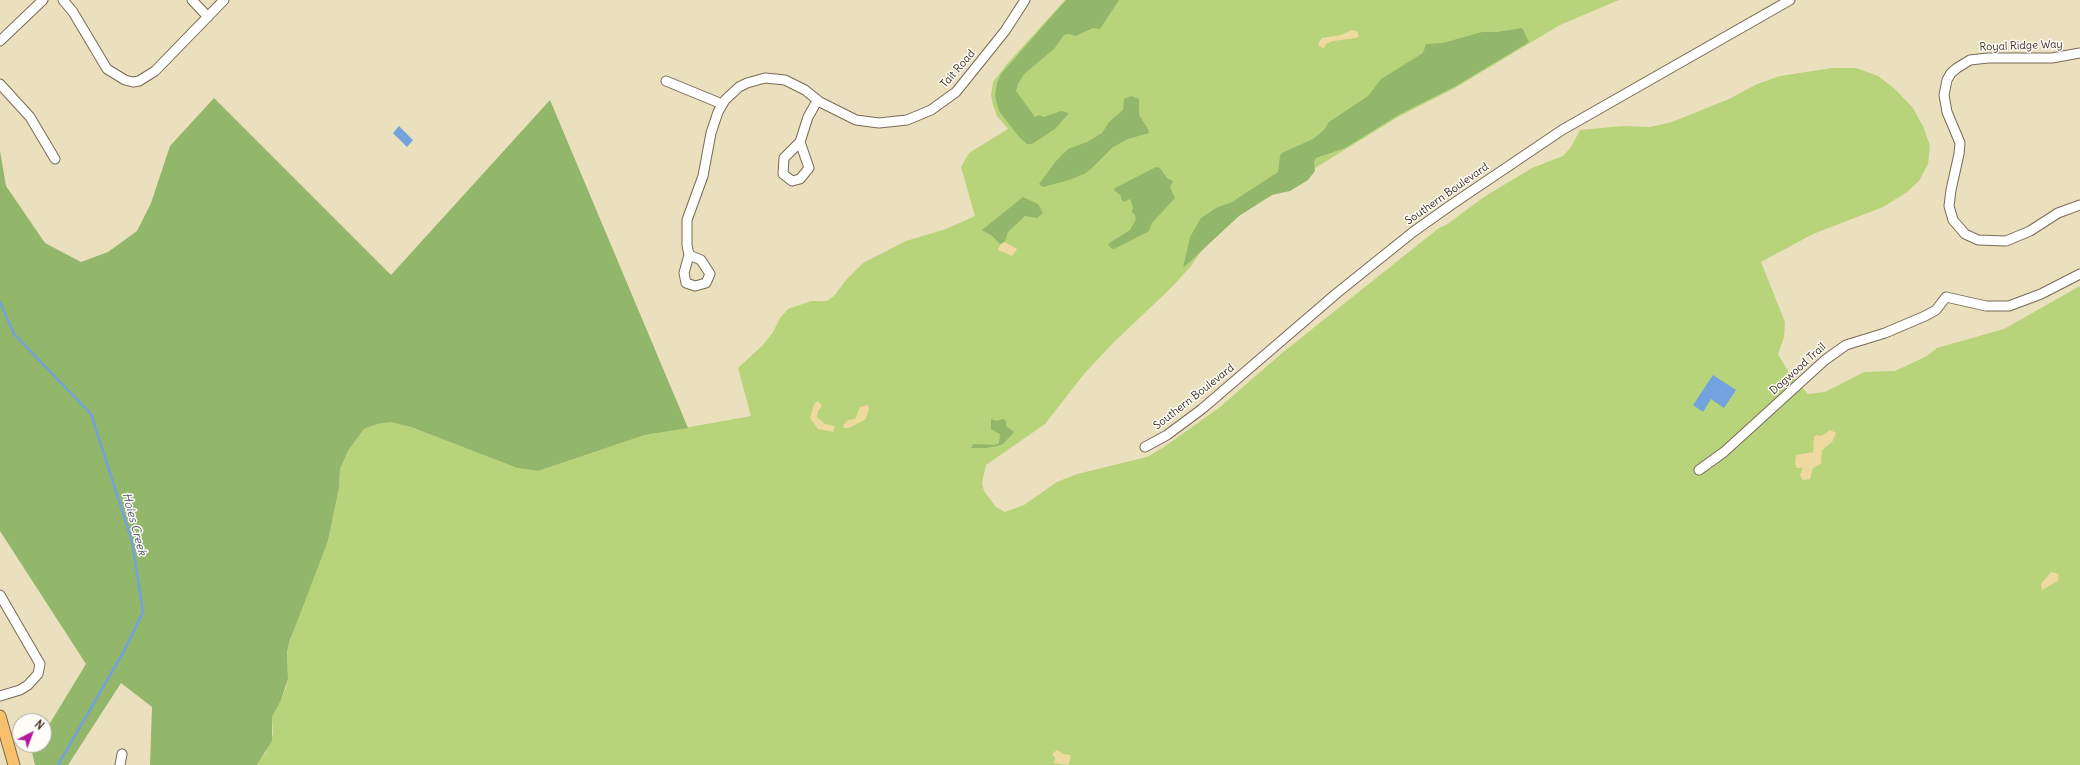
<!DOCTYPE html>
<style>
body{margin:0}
#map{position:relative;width:2080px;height:765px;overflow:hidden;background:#ebe0bd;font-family:Delius,sans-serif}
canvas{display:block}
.north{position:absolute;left:12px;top:713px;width:40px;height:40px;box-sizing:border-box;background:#fdfcf7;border:1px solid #afa8a0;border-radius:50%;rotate:42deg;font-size:11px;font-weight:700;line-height:16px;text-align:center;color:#3b2a1e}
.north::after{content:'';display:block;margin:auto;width:14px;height:18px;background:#b5179e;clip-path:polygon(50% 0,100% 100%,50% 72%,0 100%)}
</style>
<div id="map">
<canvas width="2080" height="765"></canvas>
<div class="north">N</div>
</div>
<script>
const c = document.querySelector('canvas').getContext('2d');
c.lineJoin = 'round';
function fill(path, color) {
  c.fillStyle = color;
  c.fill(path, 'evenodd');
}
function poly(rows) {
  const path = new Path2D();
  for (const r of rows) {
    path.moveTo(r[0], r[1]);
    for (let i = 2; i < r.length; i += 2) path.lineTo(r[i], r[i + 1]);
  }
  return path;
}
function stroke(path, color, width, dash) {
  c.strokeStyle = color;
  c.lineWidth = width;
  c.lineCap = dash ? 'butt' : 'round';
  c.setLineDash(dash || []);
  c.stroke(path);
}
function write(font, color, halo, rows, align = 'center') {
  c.font = font + ' Delius,sans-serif';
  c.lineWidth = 3;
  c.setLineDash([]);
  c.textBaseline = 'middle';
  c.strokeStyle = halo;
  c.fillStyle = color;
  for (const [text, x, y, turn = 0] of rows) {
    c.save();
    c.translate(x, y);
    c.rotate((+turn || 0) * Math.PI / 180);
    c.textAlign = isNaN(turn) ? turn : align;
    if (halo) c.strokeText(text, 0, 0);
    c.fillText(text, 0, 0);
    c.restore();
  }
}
const green = poly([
 [1065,0,1619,0,1560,25,1455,88,1398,117,1307,173,1249,200,1209,240,1191,266,1171,288,1113,343,1084,374,1045,424,986,465,982,483,984,491,996,507,1005,512,1024,505,1057,482,1077,474,1147,457,1164,447,1220,407,1282,353,1439,228,1446,225,1484,197,1532,168,1563,156,1571,147,1580,130,1623,126,1650,127,1672,122,1729,99,1757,84,1780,76,1832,68,1856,68,1878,76,1895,89,1913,108,1924,128,1930,146,1928,164,1919,181,1907,192,1883,207,1813,234,1761,262,1785,322,1784,337,1778,354,1789,373,1808,394,1825,392,1864,372,1895,371,1927,356,1937,348,2004,329,2080,286,2080,765,257,765,266,752,273,734,272,717,286,688,288,679,287,652,296,621,328,541,339,488,340,469,348,451,364,429,377,423,390,422,411,427,517,468,538,471,645,435,751,416,738,368,763,345,773,332,780,318,788,309,811,301,827,301,834,296,846,280,863,263,906,241,946,229,975,216,961,167,969,153,1008,129,997,116,993,105,991,95,993,82,1006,65]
]);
const forest = poly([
 [1066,0,1119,0,1100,29,1093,28,1076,36,1069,34,1064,35,1054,49,1024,74,1018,84,1016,91,1035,117,1039,115,1044,117,1061,111,1069,113,1055,129,1032,144,1027,144,1019,137,999,111,995,96,997,83,1001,74],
 [1522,28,1529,42,1454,87,1400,114,1345,148,1316,158,1314,162,1315,171,1308,180,1290,191,1272,195,1239,216,1183,268,1190,237,1201,218,1216,208,1232,202,1278,172,1280,156,1282,153,1313,139,1324,130,1329,122,1368,96,1381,79,1423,53,1426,44,1443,43,1482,32,1497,32],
 [1131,96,1139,99,1139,115,1148,129,1149,133,1128,139,1113,147,1091,169,1084,174,1069,180,1043,187,1039,184,1056,161,1068,149,1087,142,1102,133,1109,122,1123,110,1124,99],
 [214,98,391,275,550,100,688,428,645,435,538,471,517,468,411,427,390,422,377,424,364,429,348,451,340,469,339,488,328,541,290,640,287,652,288,679,281,700,272,717,272,741,257,765,150,765,152,707,121,683,68,765,35,765,32,752,36,745,44,745,44,733,86,664,0,531,0,151,6,186,45,243,81,262,108,252,137,231,151,203,170,146],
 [1156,167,1160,168,1167,178,1173,181,1170,187,1175,198,1152,223,1149,231,1114,249,1111,248,1108,244,1130,230,1136,219,1135,215,1132,212,1133,207,1130,199,1124,202,1121,199,1121,196,1114,190,1115,188],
 [1023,197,1038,204,1043,213,1037,218,1025,216,1008,232,1005,241,1000,244,991,235,982,230],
 [991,419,996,421,1003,419,1006,421,1006,426,1014,432,1003,444,997,446,986,448,971,448,973,444,995,445,999,443,1000,434,991,429]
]);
const sand = poly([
 [1352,30,1357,31,1359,36,1356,38,1333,41,1326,44,1324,48,1318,46,1319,42,1322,38,1341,35],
 [1005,242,1017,249,1012,256,998,250,1000,245],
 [818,401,822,406,818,411,817,417,825,424,835,426,833,432,818,429,810,418,814,404],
 [868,405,869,408,866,419,849,428,844,428,843,425,848,420,855,419,860,407],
 [1830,430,1836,433,1832,442,1822,450,1821,464,1813,468,1810,479,1803,480,1800,475,1803,468,1797,468,1795,464,1796,455,1813,452,1814,437,1817,435,1821,436],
 [2051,572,2059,574,2058,581,2042,590,2041,584],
 [1057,750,1064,754,1070,755,1071,758,1068,765,1054,763,1055,758,1052,754]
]);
const water = poly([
 [399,126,413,140,407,147,393,133],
 [1713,375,1736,390,1724,408,1711,399,1703,412,1693,405]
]);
const stream = poly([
 [0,302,14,334,91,414,132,541,143,612,124,651,58,765]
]);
const minor = poly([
 [63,0,73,12,107,69,125,80,133,82,139,81,155,71,224,0],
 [192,0,208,17],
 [0,41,43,0],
 [2080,53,2052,58,1988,58,1970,60,1957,68,1951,73,1947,80,1944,95,1947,112,1960,143,1959,154,1951,190,1949,206,1953,220,1965,234,1978,240,2006,241,2030,231,2058,213,2080,205],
 [666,81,722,104],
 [0,84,30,117,55,159],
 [800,142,809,168,800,179,792,181,783,174,784,158,800,142,808,117,817,101],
 [689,255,701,260,710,274,706,283,695,286,686,283,684,273,689,255,687,245,687,220,703,176,711,133,718,112,725,100,739,87,747,83,765,78,785,80,805,90,820,102,856,120,879,123,907,120,931,110,956,92,1005,31,1025,0],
 [1145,447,1167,435,1202,409,1337,293,1413,232,1451,205,1562,130,1790,0],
 [1699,470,1724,452,1825,360,1846,345,1885,333,1925,316,1936,310,1946,297,1986,306,2009,306,2041,294,2080,274],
 [0,595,40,664,38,674,28,685,20,690,0,696],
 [120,765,122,754]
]);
const major = poly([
 [0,716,14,765]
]);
const streetNames = [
 ["Royal Ridge Way",2021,46,-2],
 ["Tait Road",958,69,-49],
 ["Southern Boulevard",1447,194,-35],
 ["Dogwood Trail",1798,369,-42],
 ["Southern Boulevard",1194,397,-38]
];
const waterNames = [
 ["Holes Creek",134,524,75]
];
fill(green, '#b8d47a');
fill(forest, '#92b66a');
fill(sand, '#eeda9e');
fill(water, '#73a3dd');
stroke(stream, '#73a3dd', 2.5);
stroke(minor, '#796a56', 11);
stroke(major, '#796a56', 13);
stroke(minor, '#fff', 9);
stroke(major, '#f7c06b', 11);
write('11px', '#3b2a1e', '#fdfcf7', streetNames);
write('italic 12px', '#515a6a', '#fdfcf7', waterNames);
</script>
